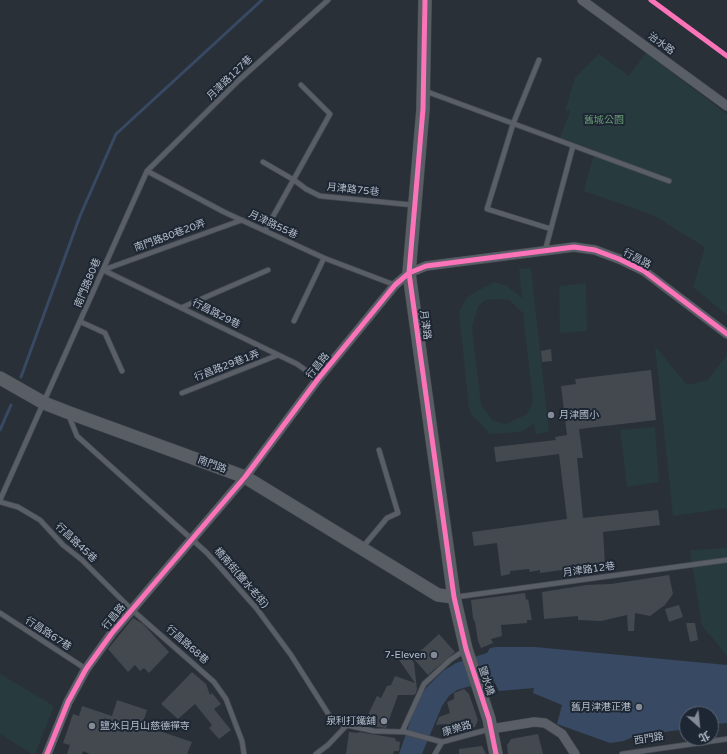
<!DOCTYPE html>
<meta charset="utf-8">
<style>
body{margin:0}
#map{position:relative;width:727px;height:754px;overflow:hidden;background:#2a3038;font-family:"Varela Round","Noto Sans TC",sans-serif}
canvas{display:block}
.north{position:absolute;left:679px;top:706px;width:40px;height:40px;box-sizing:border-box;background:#1d2633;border:1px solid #59626f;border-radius:50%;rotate:153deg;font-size:11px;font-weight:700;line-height:16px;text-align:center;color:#b4bcc9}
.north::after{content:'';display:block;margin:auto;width:14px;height:18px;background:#848b96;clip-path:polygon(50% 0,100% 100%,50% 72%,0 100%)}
</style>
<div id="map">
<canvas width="727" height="754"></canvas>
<div class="north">北</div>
</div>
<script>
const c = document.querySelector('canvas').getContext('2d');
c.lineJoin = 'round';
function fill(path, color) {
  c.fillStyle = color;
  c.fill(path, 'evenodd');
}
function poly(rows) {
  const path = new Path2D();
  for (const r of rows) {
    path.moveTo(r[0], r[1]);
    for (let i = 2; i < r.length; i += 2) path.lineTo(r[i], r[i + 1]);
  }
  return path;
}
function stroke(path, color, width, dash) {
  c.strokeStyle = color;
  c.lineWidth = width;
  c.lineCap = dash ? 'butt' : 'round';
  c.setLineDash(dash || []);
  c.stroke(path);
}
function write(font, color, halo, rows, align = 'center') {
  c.font = font + ' "Varela Round","Noto Sans TC",sans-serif';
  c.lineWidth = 4;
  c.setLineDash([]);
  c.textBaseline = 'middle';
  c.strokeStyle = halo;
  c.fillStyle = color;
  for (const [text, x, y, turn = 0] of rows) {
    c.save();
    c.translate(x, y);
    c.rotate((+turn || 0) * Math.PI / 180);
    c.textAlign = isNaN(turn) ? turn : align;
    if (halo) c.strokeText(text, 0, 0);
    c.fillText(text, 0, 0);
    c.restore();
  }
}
const green = poly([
 [646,53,727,114,727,315,693,287,705,247,653,215,584,191,595,150,560,138,570,111,565,110,575,78,599,54,629,76],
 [531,268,549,432,536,434,534,424,521,432,490,434,471,414,469,408,459,312,467,297,494,282,507,286,522,298,519,269],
 [495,299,508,299,523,313,533,402,527,414,506,424,493,421,481,405,472,327,478,307,485,300],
 [586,283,587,331,560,333,559,286],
 [655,346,687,385,708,380,727,355,727,508,673,516],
 [655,427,659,482,627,487,620,430],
 [727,548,727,655,702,626,690,550],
 [0,674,54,706,35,754,32,754,0,734]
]);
const water = poly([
 [496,647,535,647,727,665,727,723,711,724,711,714,687,714,687,729,635,736,624,741,610,743,557,724,562,705,533,693,534,688,499,691,494,681,467,687,457,690,449,696,442,706,422,754,399,754,418,699,427,687,443,671,456,663,487,653,490,648]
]);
const stream = poly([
 [21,377,80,216,116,134,262,0],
 [0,430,11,405]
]);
const building = poly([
 [551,349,552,361,542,362,541,351],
 [651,370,656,420,579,429,583,458,577,458,583,518,658,510,660,525,603,532,605,564,540,573,540,570,530,572,529,569,510,571,510,574,501,576,497,543,474,546,472,532,567,519,559,454,496,462,494,447,556,440,555,437,567,435,561,386,576,384,575,379],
 [669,575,673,594,665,605,650,616,635,613,634,631,628,631,627,615,601,621,578,620,578,616,544,619,542,592,587,585,611,584],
 [525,593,526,600,528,599,532,620,527,620,527,623,501,625,502,636,491,639,493,643,481,648,478,641,475,622,473,618,471,600],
 [679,605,683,617,669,622,665,609],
 [133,618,143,624,169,652,149,673,144,668,140,671,135,665,128,672,108,649],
 [686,623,695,623,698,640,690,642],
 [439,634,455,652,428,675,413,658],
 [406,651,414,663,417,689,416,693,414,695,398,695,386,728,363,725,377,696,381,698,387,686,391,685,395,676,415,683,397,657],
 [192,672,206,684,210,695,212,693,221,704,214,709,231,730,219,739,209,728,212,725,195,704,178,719,161,704],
 [464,689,469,694,478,720,475,727,446,733,444,724,436,725,439,717,450,713,447,702,454,699,454,693],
 [117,700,147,710,142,725,192,742,187,754,90,754,83,751,82,754,67,754,70,745,63,743,73,714,79,716,82,706,112,716],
 [349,732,358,733,359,732,395,738,396,741,400,742,399,751,394,751,393,754,346,754],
 [538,734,543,754,508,754,507,745,511,739],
 [482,746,486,754,459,754,459,749]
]);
const lane = poly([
 [539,60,513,124,487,209,551,229],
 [425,91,669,181],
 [263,162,294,180,306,189,320,196,413,205],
 [147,171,224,212,324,258,395,285],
 [265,231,330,114,301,85],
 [545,251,573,146],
 [103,270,297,364,318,379],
 [103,270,242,220],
 [183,307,268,270],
 [294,321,324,258],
 [81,322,105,333,122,371],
 [182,393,278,355],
 [69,416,77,436,206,552,219,566,257,609,291,655,329,715,336,723,374,731,405,732,442,742],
 [0,500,147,171,238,81,328,0],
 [0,502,18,507,40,520,63,545,82,560,131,609,214,682,226,699,242,741,244,754],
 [362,548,387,518,398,513,379,450],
 [456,597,727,560],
 [0,613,86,669],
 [402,732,424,684,450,660,465,650],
 [316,754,328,745,346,726],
 [435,754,442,742,490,729],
 [622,754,727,739]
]);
const street = poly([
 [582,0,727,106],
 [491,729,534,722,545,723,562,734,575,754],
 [47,754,68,702,86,669,112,633,245,477,318,379,395,285,409,273,426,266,574,247,595,250,619,259,644,271,727,334]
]);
const secondary = poly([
 [425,0,423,109,409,273,454,597,466,649,489,719,496,754],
 [0,378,44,403,67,412,245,477,438,595,454,597]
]);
const cycleway = poly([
 [425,0,423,109,409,273,454,597,466,649,489,719,496,754],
 [651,0,727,56],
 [47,754,68,702,86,669,112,633,245,477,318,379,395,285,409,273,426,266,574,247,595,250,619,259,644,271,727,334]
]);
const markers = [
 [551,415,4,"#848b96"],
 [434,655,4,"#848b96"],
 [639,707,4,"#848b96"],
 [384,721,4,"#848b96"],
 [92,726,4,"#848b96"]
];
const streetNames = [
 ["治水路",661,44,36],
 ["月津路127巷",230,78,-44],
 ["月津路75巷",353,190,6],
 ["月津路55巷",273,225,25],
 ["南門路80巷20弄",170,236,-20],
 ["行昌路",637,259,28],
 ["南門路80巷",88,283,-67],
 ["行昌路29巷",216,314,27],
 ["月津路",425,325,82],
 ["行昌路29巷1弄",227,366,-21],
 ["行昌路",318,366,-51],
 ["南門路",212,465,20],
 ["行昌路45巷",76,543,43],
 ["月津路12巷",589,570,-8],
 ["橋南街(鹽水老街)",241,578,49],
 ["行昌路",114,617,-51],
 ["行昌路67巷",48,634,33],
 ["行昌路68巷",187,645,41],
 ["鹽水橋",486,681,72],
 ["康樂路",457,729,-16],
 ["西門路",649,739,-9]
];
const parkNames = [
 ["舊城公園",604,120]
];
const poiNames = [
 ["月津國小",559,415,"left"],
 ["7-Eleven",426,655],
 ["舊月津港正港",631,707],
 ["泉利打鐵舖",376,721],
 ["鹽水日月山慈德禪寺",100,726,"left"]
];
fill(green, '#273a3e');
fill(water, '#384963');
stroke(stream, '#384963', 3);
fill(building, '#444950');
stroke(lane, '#484c53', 6);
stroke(street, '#484c53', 10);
stroke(secondary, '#484c53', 14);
stroke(lane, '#5a5e66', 4.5);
stroke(street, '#5a5e66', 9);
stroke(secondary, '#595d64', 13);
stroke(cycleway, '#fb73b8', 5);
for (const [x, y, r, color] of markers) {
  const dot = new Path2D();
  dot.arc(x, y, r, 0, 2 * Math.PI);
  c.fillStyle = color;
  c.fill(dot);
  stroke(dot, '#1d2633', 1.5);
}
write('10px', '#b4bcc9', '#1d2633', streetNames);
write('10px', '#6b9a76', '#1d2633', parkNames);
write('10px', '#b4bcc9', '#1d2633', poiNames, 'right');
</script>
